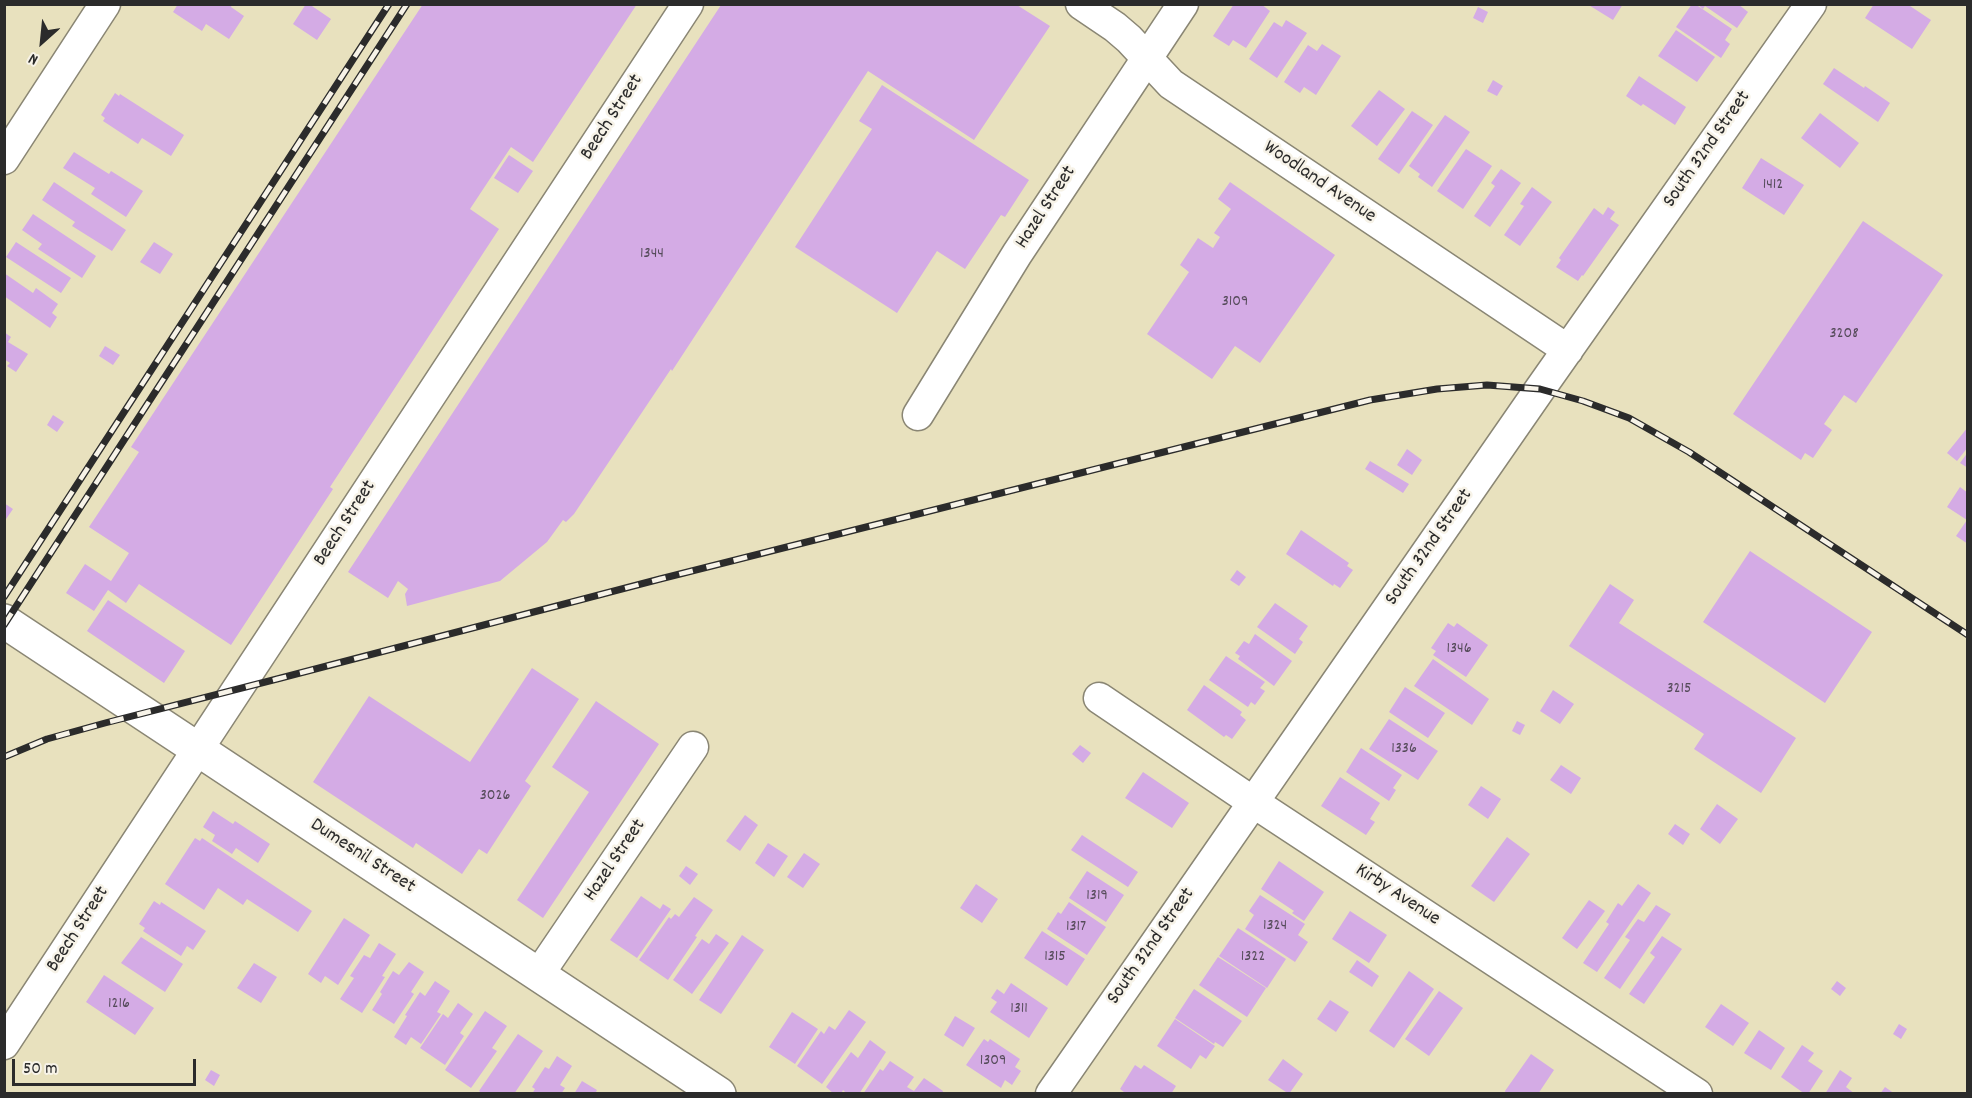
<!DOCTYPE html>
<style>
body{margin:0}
#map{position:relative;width:1972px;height:1098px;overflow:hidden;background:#e8e1be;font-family:Dekko,sans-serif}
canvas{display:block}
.frame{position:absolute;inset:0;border:6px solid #2b2b2b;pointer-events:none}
.north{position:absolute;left:12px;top:12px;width:60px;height:60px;-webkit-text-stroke:4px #f7f3e8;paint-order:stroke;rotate:207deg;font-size:16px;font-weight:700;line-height:24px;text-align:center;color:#2b2b2b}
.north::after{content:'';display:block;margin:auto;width:21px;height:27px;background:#2b2b2b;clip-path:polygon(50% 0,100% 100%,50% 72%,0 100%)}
.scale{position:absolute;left:12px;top:1059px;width:184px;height:27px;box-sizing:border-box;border:3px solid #2b2b2b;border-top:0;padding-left:8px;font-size:18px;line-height:21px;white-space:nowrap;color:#2b2b2b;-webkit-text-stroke:4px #f7f3e8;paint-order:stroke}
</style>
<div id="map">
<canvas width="1972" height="1098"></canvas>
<div class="frame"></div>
<div class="north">N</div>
<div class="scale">50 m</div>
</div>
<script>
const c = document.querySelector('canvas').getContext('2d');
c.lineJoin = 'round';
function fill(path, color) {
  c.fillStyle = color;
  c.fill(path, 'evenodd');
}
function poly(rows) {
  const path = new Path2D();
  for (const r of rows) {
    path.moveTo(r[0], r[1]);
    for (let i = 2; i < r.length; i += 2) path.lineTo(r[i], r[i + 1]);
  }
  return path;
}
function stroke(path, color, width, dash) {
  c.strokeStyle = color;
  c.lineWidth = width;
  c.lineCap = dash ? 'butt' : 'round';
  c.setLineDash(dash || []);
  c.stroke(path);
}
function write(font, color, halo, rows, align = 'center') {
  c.font = font + ' Dekko,sans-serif';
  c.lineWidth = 5;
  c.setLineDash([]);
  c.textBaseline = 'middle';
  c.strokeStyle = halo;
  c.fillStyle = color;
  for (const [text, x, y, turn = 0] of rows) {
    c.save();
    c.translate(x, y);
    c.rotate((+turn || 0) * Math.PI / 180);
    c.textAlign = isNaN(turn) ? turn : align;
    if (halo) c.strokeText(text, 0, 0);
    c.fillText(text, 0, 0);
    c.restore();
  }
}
const building = poly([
 [178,4,232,4,231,7,244,16,229,39,206,24,202,31,173,12],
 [306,4,309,4,331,19,317,40,293,24],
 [423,4,637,4,533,162,511,147,470,209,499,229,330,487,333,489,231,645,139,584,126,603,108,590,94,611,66,593,85,564,111,581,129,553,89,527,139,452,131,447],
 [1234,4,1250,6,1261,4,1270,11,1246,48,1233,40,1229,46,1213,36],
 [1587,4,1623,4,1613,20],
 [1692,4,1695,4,1732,29,1725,40,1730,44,1721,58,1676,27],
 [1697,4,1738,4,1748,12,1737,28,1705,6,1703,9],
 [1874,4,1907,4,1931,20,1912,49,1865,18],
 [721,5,1017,5,1050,26,974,140,868,71,672,371,671,369,574,514,566,522,563,520,547,542,500,581,407,606,405,594,408,589,398,581,388,598,348,572],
 [1478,7,1488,12,1483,23,1473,18],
 [1286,20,1307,33,1277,78,1249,59,1274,22,1282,27],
 [1676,30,1715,57,1697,82,1658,56],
 [1322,44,1341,56,1316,95,1304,87,1300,93,1284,82,1308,45,1317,51],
 [1834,68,1864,88,1865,86,1890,103,1878,122,1823,84],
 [1639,76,1686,107,1675,125,1643,104,1641,106,1626,96],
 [1493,80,1503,86,1497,96,1487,91],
 [882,85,1029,180,1005,217,1001,215,965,269,937,251,897,313,795,247,872,129,859,121],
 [1379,90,1405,109,1377,146,1351,126],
 [115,93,119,96,120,94,184,135,171,156,142,138,138,144,103,121,105,118,101,115],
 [1412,111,1433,125,1399,174,1378,159],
 [1820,113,1859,143,1840,168,1801,138],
 [1445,115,1470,132,1432,187,1418,177,1420,174,1409,166],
 [1466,149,1492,166,1463,209,1437,191],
 [74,152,109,174,111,171,143,191,126,217,91,194,95,188,63,168],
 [509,155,533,171,518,193,494,178],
 [1761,158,1804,185,1784,215,1742,188],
 [1501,169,1521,183,1490,227,1474,216,1495,186,1491,183],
 [54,182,126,230,112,251,72,226,75,222,42,200],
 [1230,182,1335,255,1260,363,1235,346,1212,379,1147,334,1189,272,1180,265,1198,238,1213,248,1220,237,1214,233,1231,209,1218,199],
 [1532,187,1552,202,1520,246,1504,235,1524,206,1520,204],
 [1608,207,1615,212,1610,219,1619,225,1583,276,1582,275,1578,281,1556,267,1561,260,1559,258,1594,208,1603,215],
 [33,214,96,256,82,278,38,249,42,244,22,230],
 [1863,221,1943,275,1856,403,1844,395,1824,424,1832,430,1813,458,1805,453,1801,460,1733,414],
 [16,242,71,278,61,293,6,257],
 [154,242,173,254,160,274,140,262],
 [4,273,33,293,36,288,58,304,52,313,57,317,50,328,4,296],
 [4,332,11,337,8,342,28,354,16,372,7,366,10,363,4,359],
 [105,346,120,355,113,365,99,356],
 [53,415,64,422,57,432,47,425],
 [1968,427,1968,447,1957,461,1947,453],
 [1407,449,1422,460,1412,475,1397,465],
 [1968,452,1968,468,1960,463],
 [1370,461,1409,484,1403,493,1365,469],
 [1960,487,1968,493,1968,544,1956,536,1967,520,1947,507],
 [4,503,13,509,4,522],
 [1301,530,1349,563,1347,566,1353,570,1340,588,1334,584,1333,586,1286,554],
 [1750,551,1872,632,1825,703,1703,622],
 [1237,570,1246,577,1239,586,1230,580],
 [1610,584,1634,600,1619,623,1796,738,1761,793,1694,749,1704,734,1569,646],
 [108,600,185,651,164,683,87,631],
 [1275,603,1308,626,1299,639,1303,642,1295,654,1257,627],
 [1448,623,1454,627,1457,623,1488,645,1466,677,1433,655,1436,651,1431,648],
 [1255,634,1292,661,1274,686,1238,659,1240,656,1235,653,1244,641,1249,644],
 [1226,656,1265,682,1260,688,1265,691,1255,705,1251,702,1248,707,1209,680],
 [1433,659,1489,699,1472,725,1414,686],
 [532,668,579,699,525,781,531,786,487,854,479,849,462,874,416,843,413,848,313,782,369,696,470,762],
 [1204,685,1242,712,1240,715,1246,720,1232,739,1226,735,1224,737,1187,710],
 [1405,687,1445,713,1428,738,1389,712],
 [1553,690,1574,704,1560,724,1540,711],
 [596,701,659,744,543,918,517,900,589,792,552,767],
 [1389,719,1438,751,1418,780,1369,749],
 [1517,721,1525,725,1520,735,1512,731],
 [1080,745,1091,753,1083,763,1072,754],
 [1361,748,1402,775,1393,788,1396,790,1389,801,1346,772],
 [1561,765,1581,778,1571,794,1550,780],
 [1143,772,1189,803,1172,828,1125,798],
 [1340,777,1380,803,1370,819,1375,822,1366,835,1321,806],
 [1481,786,1501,799,1488,819,1468,805],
 [1717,804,1738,819,1720,844,1700,829],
 [213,811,233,824,235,821,270,844,258,863,236,848,232,854,212,841,215,835,203,827],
 [745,815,758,825,740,851,726,841],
 [1675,824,1690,834,1683,845,1668,834],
 [1082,835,1138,872,1128,887,1071,850],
 [1507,837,1530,854,1494,902,1471,886],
 [195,838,200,841,202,838,312,911,298,932,247,899,243,905,218,888,204,910,165,884],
 [768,843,788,856,774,877,755,863],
 [804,853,820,864,803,888,787,877],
 [1279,861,1324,892,1304,921,1292,913,1294,911,1261,889],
 [686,866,698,874,690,885,679,876],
 [1087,871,1124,895,1106,922,1069,898],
 [976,884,998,899,982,923,960,908],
 [1638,884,1651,893,1597,972,1583,963,1609,924,1606,922,1618,903,1622,906],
 [1260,895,1305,924,1298,935,1308,942,1295,962,1245,929,1254,915,1249,911],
 [641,896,660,909,663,904,671,909,637,958,610,940],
 [694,897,713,910,695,936,697,937,668,980,639,960,669,917,671,919,675,914,679,917],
 [1589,900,1605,911,1577,949,1562,938],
 [154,901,160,905,161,902,206,931,193,950,187,946,181,956,143,931,145,928,139,924],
 [1069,902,1106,927,1087,955,1047,929,1058,912,1061,914],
 [1656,905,1671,914,1620,989,1604,978,1630,940,1625,937,1638,919,1644,922],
 [1350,911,1387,935,1369,963,1332,939],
 [344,918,370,935,338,985,325,976,321,983,308,974],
 [1238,928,1286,959,1267,988,1219,956],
 [1042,931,1085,959,1067,986,1024,958],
 [716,934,729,943,692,994,673,980,702,939,709,944],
 [742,935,764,950,721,1014,699,1000],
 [1662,936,1682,949,1644,1004,1629,994,1655,957,1650,953],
 [141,937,183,964,165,992,121,963],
 [379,943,396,954,382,976,385,977,362,1013,340,999,354,978,350,976,364,955,370,958],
 [1218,957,1266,988,1247,1017,1199,985],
 [1357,960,1379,976,1372,987,1349,972],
 [409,962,424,972,411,992,414,994,394,1024,372,1010,382,994,380,992,393,971,399,975],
 [254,963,277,977,261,1003,237,988],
 [1409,971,1434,989,1394,1048,1369,1031],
 [104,975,154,1008,135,1035,86,1002],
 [435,981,450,991,437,1012,441,1014,421,1044,411,1037,406,1045,394,1037,407,1016,405,1015,420,992,425,996],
 [1837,981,1846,988,1840,996,1831,989],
 [1011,983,1048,1008,1029,1038,990,1012,997,1002,991,998,997,989,1004,994],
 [1194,989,1242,1021,1223,1047,1215,1042,1214,1044,1175,1018],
 [1439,991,1463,1008,1429,1056,1405,1039],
 [1330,1000,1349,1012,1336,1032,1317,1019],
 [458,1003,473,1014,460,1033,464,1036,445,1065,420,1048,443,1014,448,1018],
 [1721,1004,1749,1023,1733,1046,1705,1027],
 [849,1010,866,1022,822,1084,797,1066,821,1031,824,1034,829,1026,835,1030],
 [485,1011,507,1026,492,1048,497,1051,471,1088,445,1070],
 [792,1012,818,1029,795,1064,769,1047],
 [955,1016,975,1028,963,1047,944,1035],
 [1175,1019,1215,1046,1206,1059,1200,1055,1191,1069,1157,1046],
 [1899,1024,1907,1029,1901,1039,1893,1034],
 [1759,1030,1785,1048,1771,1070,1744,1053],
 [518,1034,543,1051,514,1094,483,1094,479,1091],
 [984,1039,988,1042,990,1039,1020,1059,1015,1067,1021,1071,1012,1085,1005,1080,1001,1088,966,1065],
 [870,1040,886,1052,859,1094,847,1094,843,1090,841,1094,834,1094,826,1087,851,1052,858,1058],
 [1802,1045,1814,1053,1808,1061,1823,1071,1808,1094,1805,1094,1781,1077],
 [1531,1054,1554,1070,1538,1094,1506,1094,1505,1091],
 [557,1056,572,1066,560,1085,565,1088,561,1094,532,1094,535,1089,532,1087,545,1067,549,1069],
 [1283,1059,1303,1074,1289,1094,1268,1080],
 [890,1061,914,1077,907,1087,914,1091,924,1078,943,1091,942,1094,863,1094,880,1069,883,1071],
 [1135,1065,1141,1069,1144,1065,1176,1086,1171,1094,1123,1094,1124,1092,1120,1089],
 [211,1070,220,1075,214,1086,205,1080],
 [1840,1070,1852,1078,1846,1087,1855,1094,1825,1094],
 [582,1081,597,1090,595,1094,574,1094],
 [1885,1087,1895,1094,1880,1094]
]);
const street = poly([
 [1081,4,1115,27,1129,39,1171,84,1568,350],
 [4,159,105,4],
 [918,415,1017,254,1183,4],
 [1099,698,1253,802,1697,1094],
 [539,974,693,747],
 [4,1044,688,4],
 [1051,1094,1540,389,1811,4]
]);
const secondary = poly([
 [4,621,719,1094]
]);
const rail = poly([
 [4,597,389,4],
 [4,625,407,4],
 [4,757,47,739,105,723,277,679,660,579,1370,400,1437,389,1487,385,1540,389,1583,401,1629,418,1689,452,1968,635]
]);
const numberNames = [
 ["1412",1773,186],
 ["1344",652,255],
 ["3109",1235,303],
 ["3208",1844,335],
 ["1346",1459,650],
 ["3215",1679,690],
 ["1336",1404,750],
 ["3026",495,797],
 ["1319",1097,897],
 ["1324",1275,927],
 ["1317",1076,928],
 ["1315",1055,958],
 ["1322",1253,958],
 ["1216",119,1005],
 ["1311",1019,1010],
 ["1309",993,1062]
];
const streetNames = [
 ["Beech Street",613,118,-57],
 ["South 32nd Street",1708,150,-55],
 ["Woodland Avenue",1319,183,34],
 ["Hazel Street",1047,208,-57],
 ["Beech Street",346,524,-57],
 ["South 32nd Street",1430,548,-55],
 ["Dumesnil Street",362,857,33],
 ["Hazel Street",616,861,-56],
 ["Kirby Avenue",1397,896,33],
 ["Beech Street",79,930,-57],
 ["South 32nd Street",1152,947,-55]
];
fill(building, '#d4abe5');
stroke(street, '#8a8674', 33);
stroke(secondary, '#8a8674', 36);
stroke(street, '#fff', 30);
stroke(secondary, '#fff', 33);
stroke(rail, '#2b2b2b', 7);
stroke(rail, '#f7f3e8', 4.5, [14]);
write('16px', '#554b5a', null, numberNames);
write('20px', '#2b2b2b', '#f7f3e8', streetNames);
</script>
